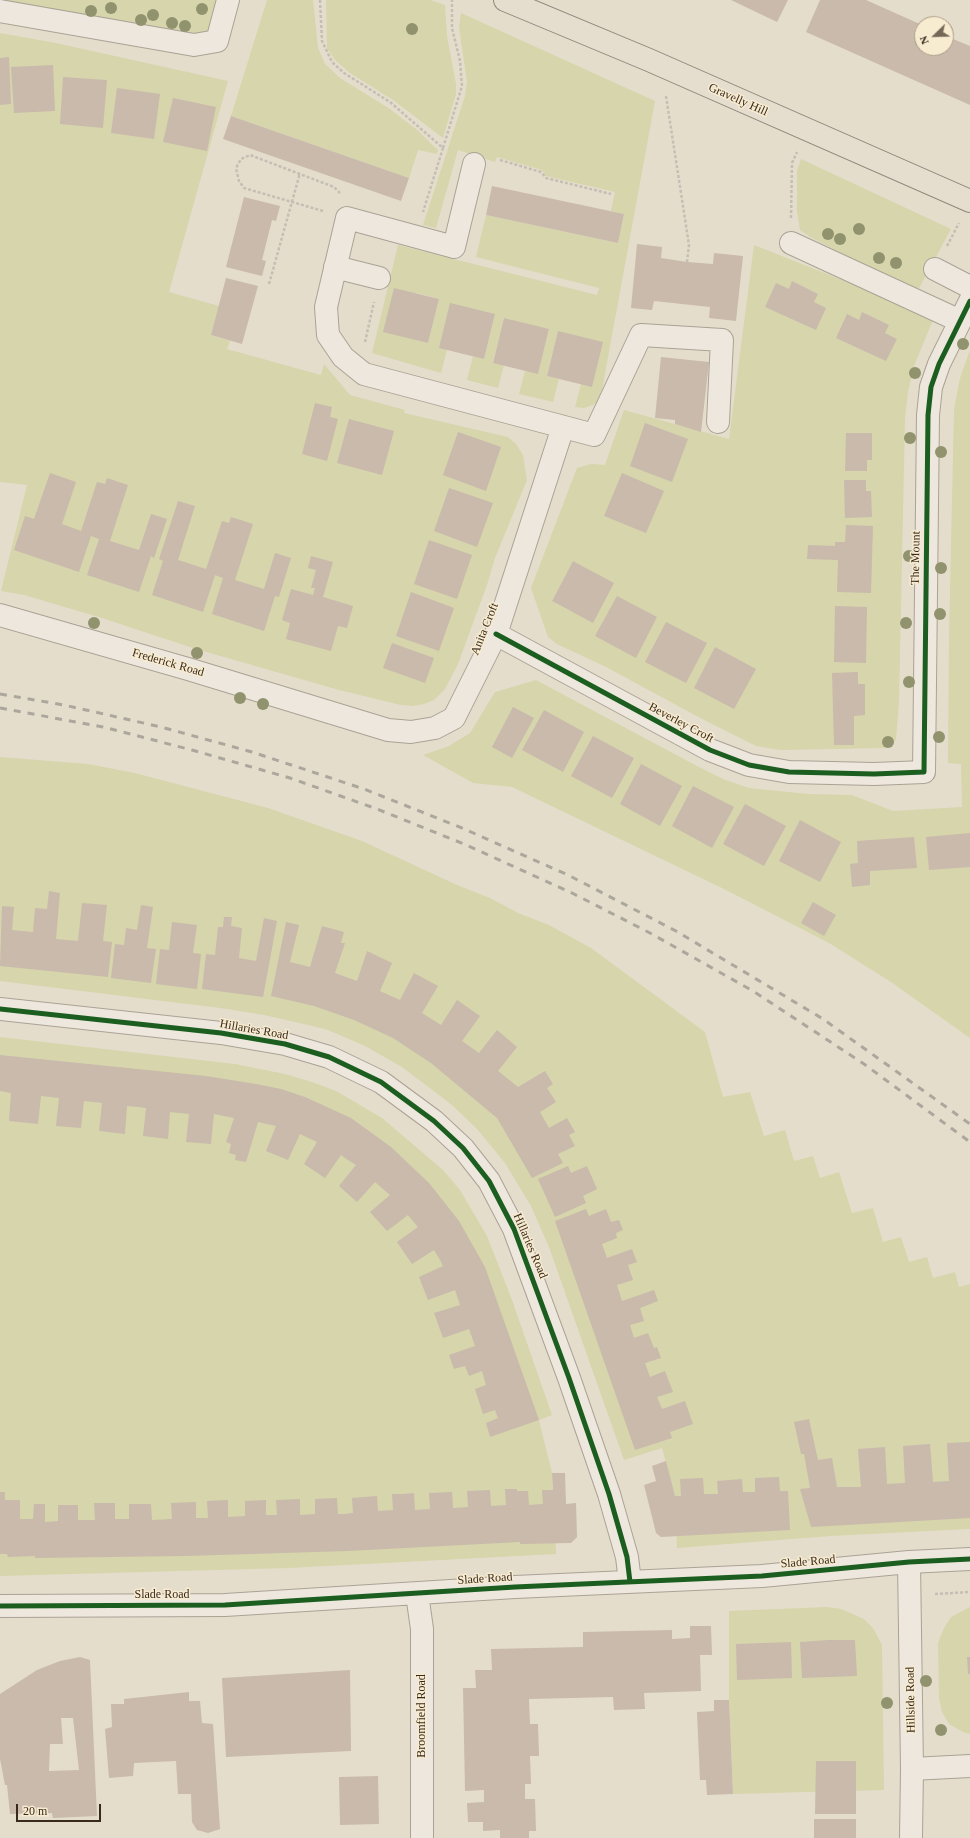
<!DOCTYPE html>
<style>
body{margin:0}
#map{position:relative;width:970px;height:1838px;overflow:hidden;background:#e5ddcb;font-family:"Times New Roman",serif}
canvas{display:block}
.north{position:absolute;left:914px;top:16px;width:40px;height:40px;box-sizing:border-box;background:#f7ebd0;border:1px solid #ab9d88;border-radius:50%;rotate:247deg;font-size:11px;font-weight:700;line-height:16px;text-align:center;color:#39291c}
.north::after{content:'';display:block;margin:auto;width:14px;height:18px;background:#756859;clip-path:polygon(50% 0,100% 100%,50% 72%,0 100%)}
.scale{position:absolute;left:16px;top:1804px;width:85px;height:18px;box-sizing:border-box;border:2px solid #39291c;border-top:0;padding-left:5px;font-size:12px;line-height:14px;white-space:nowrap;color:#39291c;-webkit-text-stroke:3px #f7ebd0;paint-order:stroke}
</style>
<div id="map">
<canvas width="970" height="1838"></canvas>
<div class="north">N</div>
<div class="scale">20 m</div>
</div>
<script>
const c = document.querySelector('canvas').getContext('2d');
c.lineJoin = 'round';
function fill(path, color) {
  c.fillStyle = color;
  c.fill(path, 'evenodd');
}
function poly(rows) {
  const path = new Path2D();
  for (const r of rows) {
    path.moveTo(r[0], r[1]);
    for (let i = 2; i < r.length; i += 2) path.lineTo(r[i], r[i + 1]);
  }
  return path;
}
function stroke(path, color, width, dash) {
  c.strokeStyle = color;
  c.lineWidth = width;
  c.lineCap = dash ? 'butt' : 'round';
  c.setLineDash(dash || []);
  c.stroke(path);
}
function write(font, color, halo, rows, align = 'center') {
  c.font = font + ' "Times New Roman",serif';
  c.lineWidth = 3;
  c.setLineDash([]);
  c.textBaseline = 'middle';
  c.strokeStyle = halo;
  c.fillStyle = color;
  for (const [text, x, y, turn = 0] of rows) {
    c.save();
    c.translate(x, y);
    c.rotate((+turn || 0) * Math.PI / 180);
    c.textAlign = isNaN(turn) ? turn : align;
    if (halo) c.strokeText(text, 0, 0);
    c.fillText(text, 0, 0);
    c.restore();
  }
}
const green = poly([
 [4,0,219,0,210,32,189,35],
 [267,0,313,0,318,48,325,64,340,78,390,109,416,129,438,150,437,154,418,150,409,178,231,116],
 [326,0,430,0,445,5,447,36,456,84,456,94,443,138,393,100,350,73,335,60,327,48],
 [461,13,655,101,602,390,598,401,593,405,584,408,575,407,581,384,558,331,547,376,559,379,553,402,519,394,525,371,538,373,549,330,504,318,493,362,504,365,498,388,467,380,473,356,484,359,495,315,447,350,441,373,372,353,398,245,597,295,599,288,476,257,486,215,618,243,624,214,611,211,615,192,546,176,542,170,497,157,495,162,458,150,436,228,423,225,465,96,467,82,459,27],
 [417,293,439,299,428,343,406,337],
 [0,33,56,43,228,81,169,292,219,306,211,335,230,341,227,349,321,375,324,364,350,395,405,410,404,413,508,437,516,444,523,455,527,480,495,558,487,585,458,664,445,689,434,700,424,704,412,706,401,705,339,690,196,649,102,618,24,595,1,591,27,485,0,482],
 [801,159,951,229,917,292,810,237,800,230,797,211,797,171],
 [754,245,885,297,933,320,914,366,908,392,905,418,899,701,896,739,892,745,884,748,780,750,756,746,704,720,606,667,557,644,548,637,531,588,577,468,591,464,605,465,624,410,729,439],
 [573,561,593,572,572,612,552,601],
 [970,350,970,1038,891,982,829,943,726,890,512,787,473,783,423,755,449,746,470,733,495,692,536,680,697,766,723,779,749,788,808,794,852,795,893,811,962,807,961,764,948,763,949,639,954,409,960,378],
 [0,757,88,764,135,773,268,808,362,841,457,885,490,898,518,913,549,925,591,948,705,1032,723,1097,750,1092,764,1136,785,1130,794,1161,813,1156,820,1178,839,1172,852,1213,873,1208,883,1242,901,1237,909,1262,927,1257,933,1278,955,1272,959,1287,970,1284,970,1529,831,1536,677,1548,675,1496,662,1448,624,1460,549,1247,531,1206,505,1163,477,1129,452,1105,402,1067,365,1046,328,1030,308,1025,264,1015,220,1008,0,981],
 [0,1037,235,1064,285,1074,312,1082,336,1091,382,1118,443,1170,460,1190,487,1236,512,1300,552,1415,539,1420,552,1473,556,1554,289,1568,0,1576],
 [827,1607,841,1609,864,1619,873,1628,882,1645,884,1790,733,1794,729,1700,729,1611],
 [970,1607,970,1734,963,1732,949,1724,942,1712,939,1698,938,1643,944,1628,951,1617]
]);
const building = poly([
 [731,0,788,0,777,22],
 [820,0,866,0,922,25,922,48,946,48,946,36,970,46,970,105,806,32],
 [9,57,11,104,0,105,0,58],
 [53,65,55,111,14,113,11,67],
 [63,77,107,80,103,128,60,124],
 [117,88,160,94,154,139,111,133],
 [173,98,216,107,207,151,163,142],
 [231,116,409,178,401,201,223,139],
 [492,186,624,214,618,243,486,215],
 [244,197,280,206,276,221,272,220,262,260,266,261,262,276,226,267],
 [637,244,662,247,661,258,687,262,713,264,714,253,743,256,736,321,709,318,710,307,654,301,652,310,631,308],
 [226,278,258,286,242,344,211,335],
 [792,281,818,294,814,302,826,308,816,330,765,307,776,283,789,289],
 [394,288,439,299,428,343,383,332],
 [450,303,495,314,484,359,439,348],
 [862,312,889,325,885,333,897,339,886,361,836,338,847,314,859,320],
 [504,318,549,329,538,374,493,363],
 [558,331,603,342,592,387,547,376],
 [661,357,709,362,701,432,675,424,675,420,655,418],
 [315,403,332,407,330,417,338,419,327,461,302,454],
 [349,419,394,431,382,475,337,463],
 [645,423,688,439,672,482,630,466],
 [458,432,501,447,486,491,443,475],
 [846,433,872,433,872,460,867,460,867,471,845,471],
 [50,473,76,482,62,524,81,531,97,482,105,484,107,478,128,485,110,541,139,550,151,514,167,519,154,558,151,556,139,592,87,575,99,539,91,536,79,572,14,550,25,516,34,519],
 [622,473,664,491,646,533,604,516],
 [844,480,866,480,866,491,871,491,872,517,845,518],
 [449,488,493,503,477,547,434,531],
 [178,501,195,506,178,560,206,569,222,521,229,523,231,517,253,524,235,580,264,589,275,553,291,558,279,597,275,596,264,631,212,614,223,578,215,575,203,612,152,595,163,561,159,559],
 [846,525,873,526,871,593,837,592,838,560,807,559,808,545,835,546,835,542,845,542],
 [429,540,472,555,457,599,414,584],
 [311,556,333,562,323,597,353,606,347,628,338,626,331,651,286,639,290,623,282,620,291,589,313,595,315,588,311,588,316,570,308,568],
 [573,561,614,583,593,623,552,601],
 [411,592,454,608,439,651,396,636],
 [617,596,657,617,636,658,595,636],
 [835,606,867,607,866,663,834,662],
 [666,622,707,643,686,683,645,662],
 [392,643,434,658,425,683,383,668],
 [715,647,756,669,734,709,694,688],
 [858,672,858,684,865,684,865,715,854,716,854,745,834,745,832,673],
 [513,707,534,718,512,758,492,747],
 [544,710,584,732,563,772,522,750],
 [593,736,634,758,612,798,571,776],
 [641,764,682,786,660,826,620,804],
 [693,786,734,807,712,848,672,826],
 [745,804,786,826,764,866,723,844],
 [800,820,841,842,820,882,779,861],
 [970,833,970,867,929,870,926,837],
 [914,837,917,868,870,871,870,885,852,887,850,864,858,863,857,841],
 [49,891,60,893,56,939,78,941,82,903,107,905,103,941,112,942,108,977,0,966,2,906,14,907,12,930,33,932,35,908,47,909],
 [813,902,836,915,824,936,801,923],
 [141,905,153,907,147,948,156,949,151,983,111,978,115,944,124,945,126,928,137,930],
 [224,917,232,917,231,926,242,928,239,958,256,961,264,918,277,921,263,997,202,989,206,954,215,955,218,927,223,927],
 [172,922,197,925,193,953,201,954,197,989,156,984,160,949,169,950],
 [286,922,299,925,290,962,310,967,322,926,344,932,341,943,345,943,335,973,357,981,367,951,392,963,380,991,400,1000,414,973,438,986,422,1013,441,1025,457,1000,480,1016,462,1041,479,1053,497,1030,517,1047,498,1071,518,1087,545,1071,553,1084,547,1088,556,1102,540,1112,549,1128,567,1118,575,1132,569,1135,575,1146,558,1154,563,1163,532,1178,497,1118,431,1063,393,1038,354,1020,314,1006,271,996],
 [0,1055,206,1076,256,1084,281,1089,305,1097,351,1118,391,1147,429,1183,459,1221,485,1267,539,1420,490,1437,486,1423,498,1418,495,1410,483,1414,475,1389,486,1385,482,1371,469,1376,465,1366,454,1369,449,1355,475,1346,469,1329,443,1338,434,1313,460,1305,455,1290,428,1300,419,1277,443,1266,439,1258,434,1250,412,1264,397,1242,418,1227,408,1215,387,1231,370,1212,390,1195,375,1182,357,1202,339,1186,356,1165,348,1160,341,1155,325,1178,304,1164,317,1142,300,1134,288,1160,266,1151,276,1126,258,1122,246,1162,235,1160,236,1155,229,1153,231,1144,226,1142,234,1118,214,1114,211,1144,186,1142,189,1114,170,1112,168,1139,143,1136,146,1108,138,1107,127,1106,125,1134,99,1131,102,1103,84,1101,81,1128,56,1126,59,1098,41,1096,38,1124,9,1121,11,1093,0,1091],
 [568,1166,571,1173,587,1166,597,1189,583,1196,586,1203,555,1217,538,1179],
 [586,1209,589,1216,606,1209,611,1222,619,1220,623,1230,616,1233,617,1238,602,1244,607,1258,632,1249,637,1262,628,1265,633,1280,617,1285,622,1301,654,1290,658,1301,640,1308,644,1321,630,1325,634,1338,648,1333,654,1348,657,1347,661,1358,645,1363,650,1377,665,1371,673,1392,657,1397,662,1409,685,1401,693,1424,670,1432,672,1438,635,1450,555,1221],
 [809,1419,818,1460,832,1458,837,1487,861,1487,858,1449,885,1447,887,1484,905,1483,903,1446,930,1444,933,1482,949,1481,947,1443,970,1442,970,1518,811,1527,800,1489,810,1488,804,1454,801,1454,794,1422],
 [666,1461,675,1496,681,1496,680,1479,703,1478,704,1494,718,1494,717,1481,742,1479,743,1492,755,1492,755,1478,779,1477,780,1491,788,1491,790,1530,661,1537,656,1533,644,1485,656,1481,652,1466],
 [552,1473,565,1473,566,1504,576,1503,577,1537,571,1543,520,1544,520,1542,348,1551,185,1556,35,1558,35,1556,8,1557,7,1554,0,1554,0,1492,5,1492,5,1500,20,1500,20,1519,33,1519,34,1504,45,1504,45,1522,58,1521,58,1505,78,1505,78,1520,95,1520,94,1503,115,1503,115,1519,129,1519,129,1504,151,1504,152,1520,172,1519,171,1503,196,1502,196,1518,208,1518,207,1501,228,1500,228,1517,245,1516,245,1501,266,1500,266,1515,277,1515,276,1500,300,1499,300,1515,315,1514,315,1499,337,1498,338,1514,345,1514,353,1513,352,1498,377,1496,378,1511,393,1510,392,1494,403,1494,414,1493,415,1510,430,1509,429,1493,452,1492,453,1508,468,1507,467,1491,490,1490,491,1506,506,1505,505,1489,517,1489,517,1491,528,1491,529,1505,543,1504,542,1490,553,1490],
 [690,1626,711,1626,712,1655,700,1655,701,1691,644,1693,645,1709,614,1710,613,1697,529,1699,530,1724,538,1724,539,1756,530,1756,531,1784,525,1784,525,1799,535,1799,536,1831,529,1831,529,1838,500,1838,500,1830,483,1831,483,1822,468,1822,467,1803,484,1802,484,1790,465,1791,463,1688,476,1688,475,1670,492,1670,491,1649,583,1647,583,1632,672,1630,672,1639,690,1638],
 [828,1640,855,1640,857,1676,802,1678,800,1642],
 [791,1642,792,1678,737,1680,736,1644],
 [80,1657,90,1660,97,1816,53,1818,52,1813,10,1814,7,1785,5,1785,0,1759,0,1694,37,1670,60,1661],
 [61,1718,73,1718,79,1770,49,1771,50,1744,63,1744],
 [967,1657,970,1657,970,1674,968,1674],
 [350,1670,351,1751,226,1757,222,1678],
 [189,1692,189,1701,200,1701,202,1723,213,1724,220,1829,208,1833,197,1830,192,1822,191,1794,178,1794,176,1761,134,1763,133,1776,109,1778,105,1729,112,1727,111,1704,124,1704,124,1699],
 [714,1700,729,1700,733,1794,707,1795,706,1780,700,1780,697,1712,714,1711],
 [816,1761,856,1761,856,1814,815,1814],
 [378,1776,379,1824,340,1825,339,1777],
 [814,1819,856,1819,856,1838,814,1838]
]);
const path = poly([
 [320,0,322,41,332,62,344,73,390,102,443,148,423,212],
 [666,96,689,245,687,262],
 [443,148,462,86,460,61,452,28,452,0],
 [500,160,541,172,546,178,611,194],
 [323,211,244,188,239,181,236,168,241,159,250,155,334,187,340,193],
 [791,218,792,163,797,152],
 [947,246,959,223],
 [269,284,300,173],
 [365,342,374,302],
 [935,1594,970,1592]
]);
const minor = poly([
 [0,11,194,45,217,41,228,0],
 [474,164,454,247,347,218,326,307,328,335,343,357,364,374,594,435,641,335,722,340,718,422],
 [791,243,960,321],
 [335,267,379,278],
 [935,269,970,287],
 [0,615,188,669,388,730,411,732,435,728,454,718,496,634,563,427],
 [496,634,710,750,749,765,789,772,874,774,924,772,928,415,931,387,939,364,970,301],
 [0,1009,221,1033,285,1044,329,1057,381,1082,434,1121,463,1148,489,1181,514,1229,569,1378,609,1494,627,1557,630,1582],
 [909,1562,912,1769,911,1838],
 [417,1594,422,1629,422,1838],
 [0,1606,225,1605,515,1587,762,1576,909,1562,970,1559],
 [912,1769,970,1766]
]);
const major = poly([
 [505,0,649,60,970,201]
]);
const rail = poly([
 [0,694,64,705,161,727,252,752,364,789,462,828,568,875,676,931,823,1019,970,1124],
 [0,708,103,727,192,750,290,778,377,809,464,844,572,893,650,933,753,991,864,1064,970,1142]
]);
const cycleway = poly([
 [496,634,710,750,749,765,789,772,874,774,924,772,928,415,931,387,939,364,970,301],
 [0,1009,221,1033,285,1044,329,1057,381,1082,434,1121,463,1148,489,1181,514,1229,569,1378,609,1494,627,1557,630,1582],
 [0,1606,225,1605,515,1587,762,1576,909,1562,970,1559]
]);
const trees = [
 [111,8],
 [202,9],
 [91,11],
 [153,15],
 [141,20],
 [172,23],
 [185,26],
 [412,29],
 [859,229],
 [828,234],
 [840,239],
 [879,258],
 [896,263],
 [963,344],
 [915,373],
 [910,438],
 [941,452],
 [909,556],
 [941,568],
 [940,614],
 [94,623],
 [906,623],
 [197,653],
 [909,682],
 [240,698],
 [263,704],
 [939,737],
 [888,742],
 [926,1681],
 [887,1703],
 [941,1730]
];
const streetNames = [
 ["Gravelly Hill",738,100,24],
 ["The Mount",916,558,-89],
 ["Anita Croft",485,629,-68],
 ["Frederick Road",168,663,16],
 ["Beverley Croft",681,723,28],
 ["Hillaries Road",254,1030,10],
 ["Hillaries Road",530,1246,67],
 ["Slade Road",808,1562,-5],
 ["Slade Road",485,1579,-4],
 ["Slade Road",162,1595],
 ["Hillside Road",911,1700,-91],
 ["Broomfield Road",422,1716,-90]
];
fill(green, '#d6d5ac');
fill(building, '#c9baac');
stroke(minor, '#aaa295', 24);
stroke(major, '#8f877b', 24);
stroke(path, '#c5beb4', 2.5, [3, 2]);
stroke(minor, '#ede7dd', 22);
stroke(major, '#e5ddce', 22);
stroke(rail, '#aca79d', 3, [7, 7]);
stroke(cycleway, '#1b5e20', 5);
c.fillStyle = '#90936e';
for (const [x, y] of trees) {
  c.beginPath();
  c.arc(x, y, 6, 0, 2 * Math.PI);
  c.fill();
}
write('12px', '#39291c', '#f7ebd0', streetNames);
</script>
